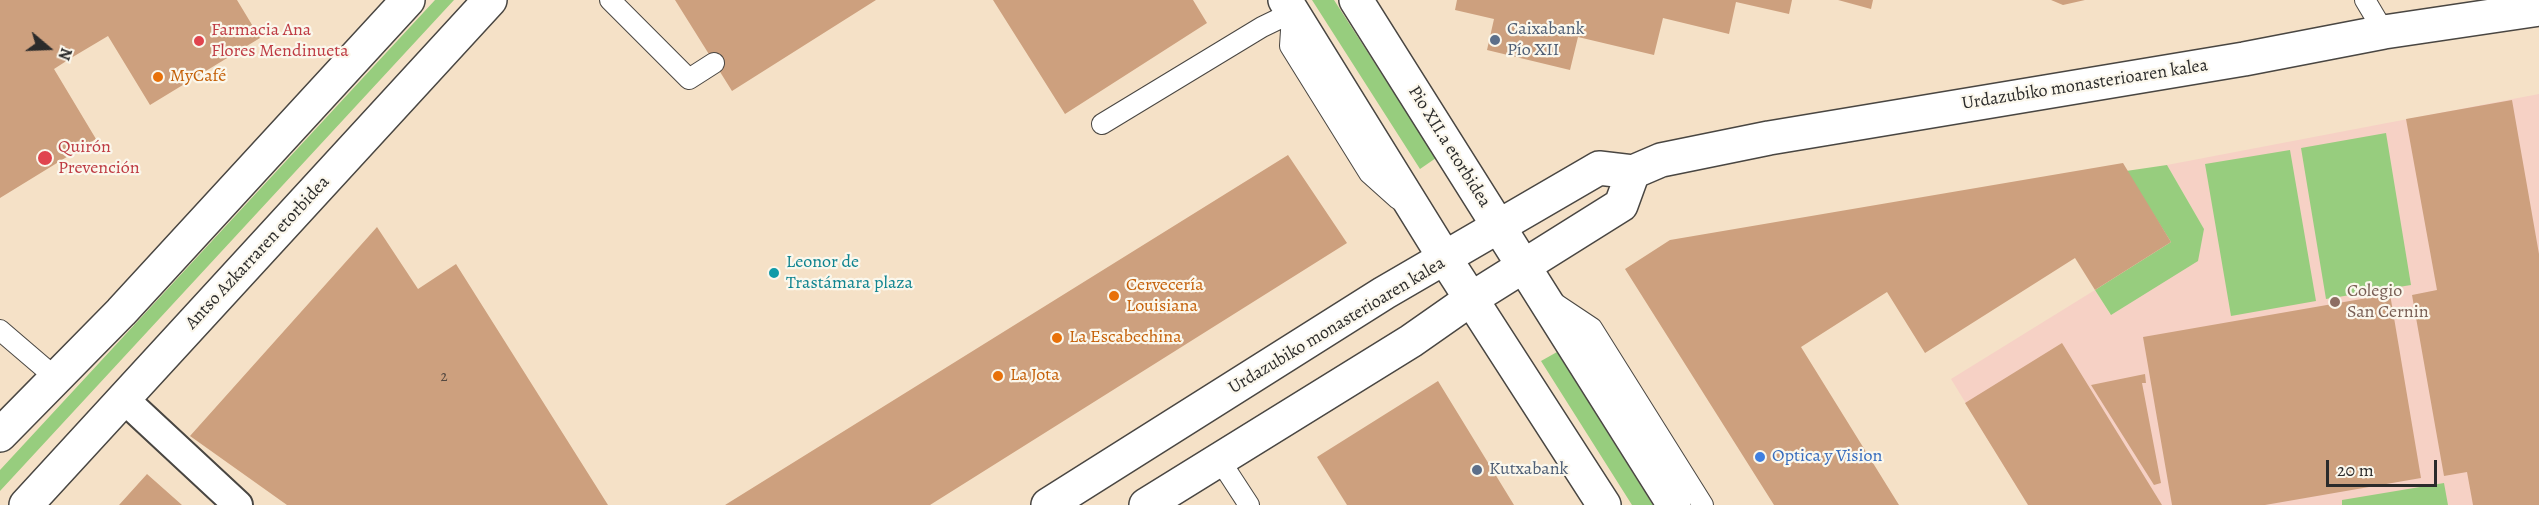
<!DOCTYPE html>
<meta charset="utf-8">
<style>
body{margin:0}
#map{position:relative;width:2539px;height:505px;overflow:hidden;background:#f5e1c7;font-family:Alegreya,serif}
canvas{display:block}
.north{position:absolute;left:18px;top:18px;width:60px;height:60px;-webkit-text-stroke:4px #fbf7ec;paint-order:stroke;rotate:109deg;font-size:16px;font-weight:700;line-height:24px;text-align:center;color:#2b2b2b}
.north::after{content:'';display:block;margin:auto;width:21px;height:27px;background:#2b2b2b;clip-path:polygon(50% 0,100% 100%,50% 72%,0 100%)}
.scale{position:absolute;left:2326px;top:460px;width:111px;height:27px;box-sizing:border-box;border:3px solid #2b2b2b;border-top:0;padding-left:8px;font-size:18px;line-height:21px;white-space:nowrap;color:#2b2b2b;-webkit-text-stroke:4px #fbf7ec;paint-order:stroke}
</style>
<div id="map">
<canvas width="2539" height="505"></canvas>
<div class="north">N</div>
<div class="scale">20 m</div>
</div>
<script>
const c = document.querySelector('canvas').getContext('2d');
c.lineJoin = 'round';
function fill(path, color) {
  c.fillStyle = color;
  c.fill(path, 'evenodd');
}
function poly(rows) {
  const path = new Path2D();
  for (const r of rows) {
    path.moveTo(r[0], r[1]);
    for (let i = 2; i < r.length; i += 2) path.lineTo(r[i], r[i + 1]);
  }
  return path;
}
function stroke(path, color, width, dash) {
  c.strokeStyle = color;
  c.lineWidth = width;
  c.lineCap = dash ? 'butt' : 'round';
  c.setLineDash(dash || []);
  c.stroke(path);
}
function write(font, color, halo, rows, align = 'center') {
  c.font = font + ' Alegreya,serif';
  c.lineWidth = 4.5;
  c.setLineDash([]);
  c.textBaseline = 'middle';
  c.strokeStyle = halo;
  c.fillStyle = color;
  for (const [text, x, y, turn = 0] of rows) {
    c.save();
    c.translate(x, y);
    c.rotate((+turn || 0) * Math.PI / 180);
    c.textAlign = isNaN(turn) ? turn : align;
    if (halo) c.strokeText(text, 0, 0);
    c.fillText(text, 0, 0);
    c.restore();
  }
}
const built = poly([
 [2539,94,2539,505,2028,505,1951,379,2095,290,2110,314,2204,229,2167,165]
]);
const green = poly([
 [435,0,454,0,0,491,0,470],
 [1312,0,1334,0,1436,158,1420,169],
 [2386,133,2411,285,2326,299,2301,148],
 [2290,150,2316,301,2231,316,2205,164],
 [2167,165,2204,229,2198,261,2111,315,2095,290,2171,242,2126,171],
 [1557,352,1653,505,1632,505,1541,361],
 [2444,483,2448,505,2342,505,2342,500]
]);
const building = poly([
 [0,0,237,0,260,38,150,105,108,36,71,58,54,69,96,139,0,198],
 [675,0,876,0,732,91],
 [993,0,1193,0,1207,23,1065,114],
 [1457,0,1792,0,1789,14,1736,2,1729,34,1663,18,1654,55,1578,37,1570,70,1487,50,1494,19,1455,10],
 [1838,0,1873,0,1871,9],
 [2051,0,2085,0,2063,5],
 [2512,100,2539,254,2539,505,2473,505,2467,472,2444,476,2412,295,2437,290,2406,119],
 [1288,155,1347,243,930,505,725,505],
 [2123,163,2171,242,2095,290,2075,258,1925,353,1887,292,1801,347,1899,505,1774,505,1625,269,1670,240],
 [377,227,418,289,456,264,608,505,287,505,190,436],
 [2390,294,2421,478,2265,505,2172,505,2143,337],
 [2062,343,2162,505,2028,505,1965,403],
 [2145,374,2146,383,2142,383,2161,483,2154,485,2091,385],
 [1438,381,1514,505,1347,505,1317,457],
 [147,474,182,505,119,505]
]);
const service = poly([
 [610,0,689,79,714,63],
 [2365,0,2384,32],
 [1292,15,1290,46,1369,173,1398,199],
 [1102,124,1262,27,1293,12],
 [1553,302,1592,328,1703,505],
 [0,330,56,378],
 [1219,459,1249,505]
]);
const pedestrian = poly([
 [124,399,238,505]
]);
const tertiary = poly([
 [1048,505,1384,293,1599,168,1633,172,1661,160,1769,138,2244,59,2384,32,2539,9],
 [1146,505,1411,341,1471,299,1621,205,1633,172]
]);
const secondary = poly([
 [1285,0,1446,260,1604,505],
 [1356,0,1674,505],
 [0,435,121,312,408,0],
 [26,505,490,0]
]);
const markers = [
 [1495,40,6,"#5c6f8a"],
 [199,41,6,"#e0444e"],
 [158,77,6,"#e8710a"],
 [45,158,8,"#e0444e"],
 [774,273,6,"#0f9aa8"],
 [1114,296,6,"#e8710a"],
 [2335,302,6,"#8d6e63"],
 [1057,338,6,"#e8710a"],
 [998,376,6,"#e8710a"],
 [1760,457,6,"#3f7fe0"],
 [1477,470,6,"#5c6f8a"]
];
const numberNames = [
 ["2",444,377]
];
const serviceNames = [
 ["Caixabank",1507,30],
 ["Pío XII",1507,51],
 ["Kutxabank",1489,470]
];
const healthNames = [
 ["Farmacia Ana",211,31],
 ["Flores Mendinueta",211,52],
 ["Quirón",58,148],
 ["Prevención",58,169]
];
const foodNames = [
 ["MyCafé",170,77],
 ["Cervecería",1126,286],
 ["Louisiana",1126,307],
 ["La Escabechina",1069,338],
 ["La Jota",1010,376]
];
const streetNames = [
 ["Urdazubiko monasterioaren kalea",2085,85,-9],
 ["Pio XII.a etorbidea",1449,147,58],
 ["Antso Azkarraren etorbidea",258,253,-47],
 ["Urdazubiko monasterioaren kalea",1337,326,-31]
];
const cultureNames = [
 ["Leonor de",786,263],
 ["Trastámara plaza",786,284]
];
const educationNames = [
 ["Colegio",2347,292],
 ["San Cernin",2347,313]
];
const shopNames = [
 ["Optica y Vision",1772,457]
];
fill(built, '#f6d1c5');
fill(green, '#97cd7e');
fill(building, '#cda07e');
stroke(service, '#494642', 22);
stroke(pedestrian, '#494642', 32);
stroke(tertiary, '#494642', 36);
stroke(secondary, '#494642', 36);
stroke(service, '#fff', 20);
stroke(pedestrian, '#fff', 28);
stroke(tertiary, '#fff', 33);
stroke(secondary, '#fff', 33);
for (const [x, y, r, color] of markers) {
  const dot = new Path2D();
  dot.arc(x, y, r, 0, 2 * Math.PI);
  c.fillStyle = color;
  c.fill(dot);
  stroke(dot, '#fbf7ec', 2);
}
write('15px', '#544840', null, numberNames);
write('18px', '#4e5e75', '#fbf7ec', serviceNames, 'left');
write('18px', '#be3a42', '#fbf7ec', healthNames, 'left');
write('18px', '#c56008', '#fbf7ec', foodNames, 'left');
write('18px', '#2b2b2b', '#fbf7ec', streetNames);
write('18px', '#0d838f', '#fbf7ec', cultureNames, 'left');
write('18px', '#785e54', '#fbf7ec', educationNames, 'left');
write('18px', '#366cbe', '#fbf7ec', shopNames, 'left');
</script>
